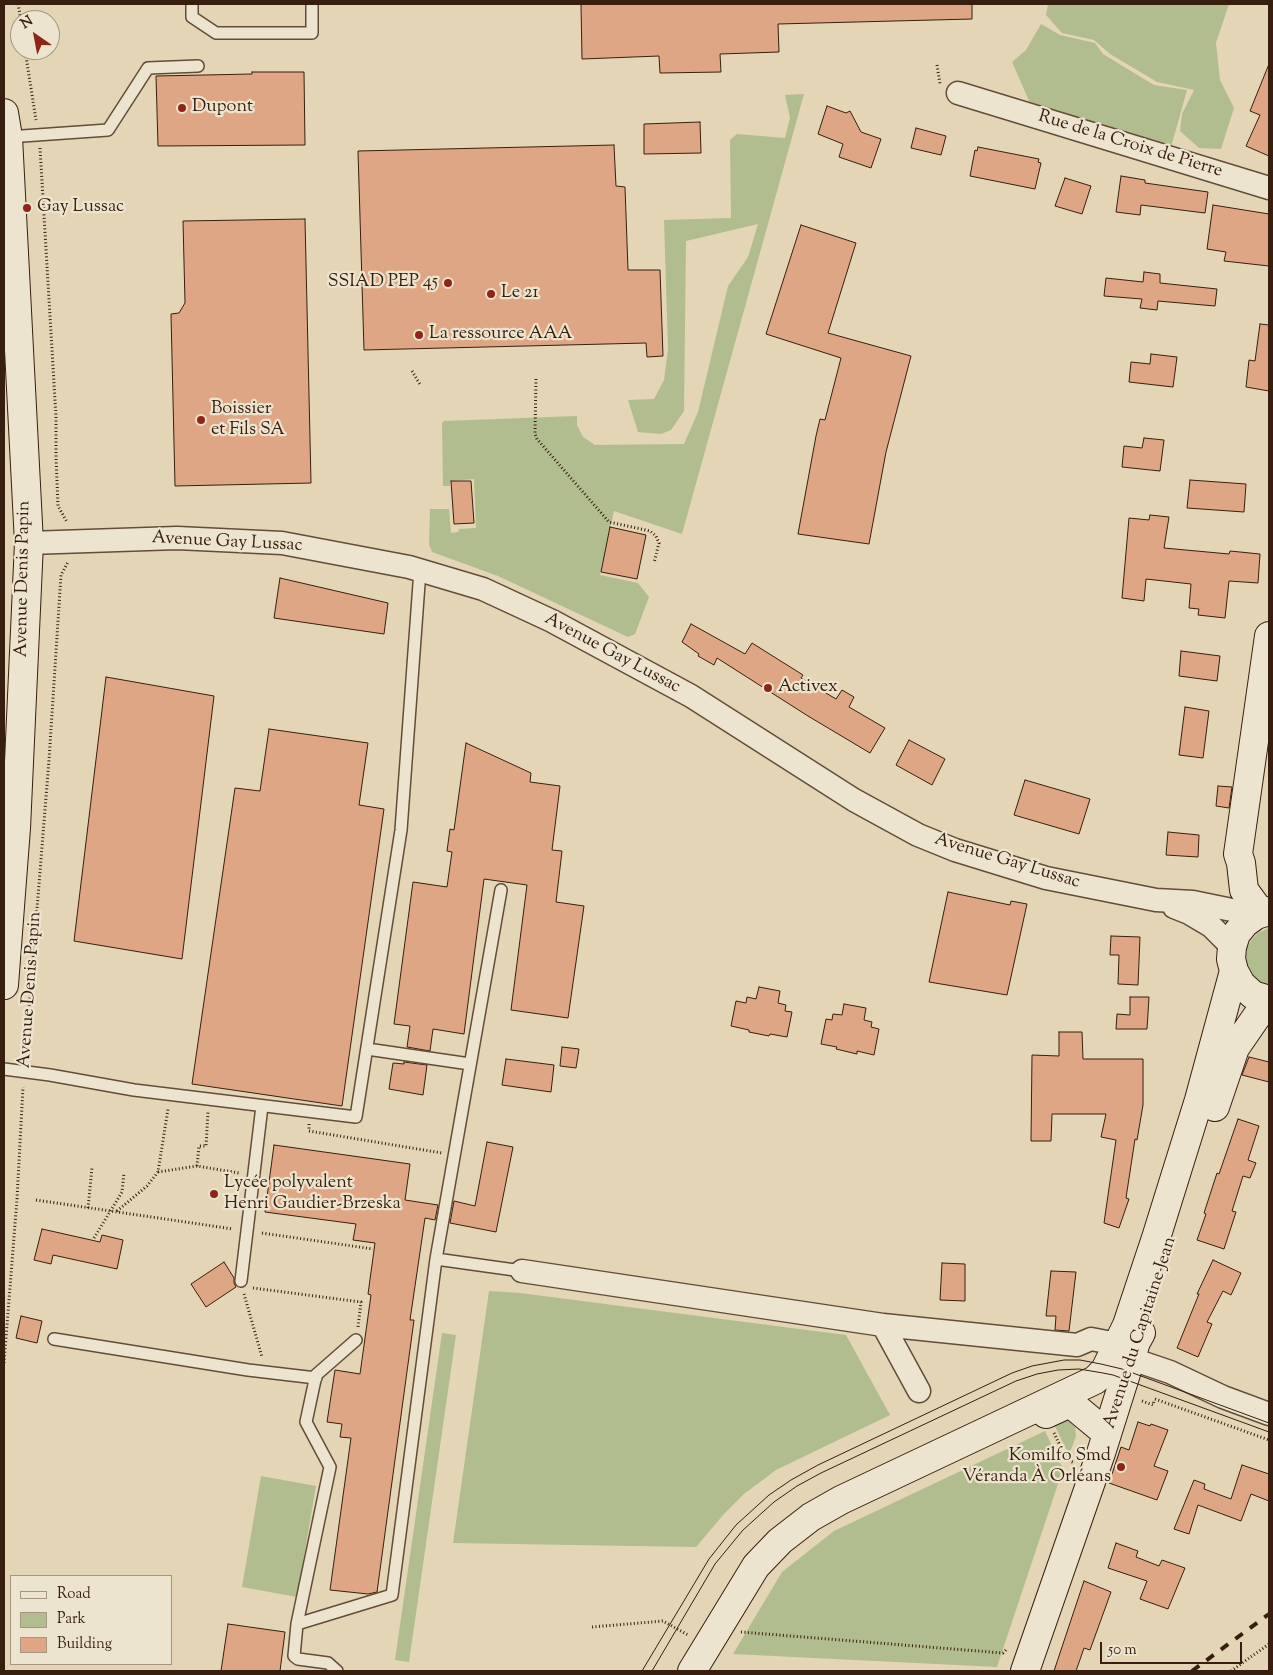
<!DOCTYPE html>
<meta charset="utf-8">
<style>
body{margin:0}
#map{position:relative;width:1273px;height:1675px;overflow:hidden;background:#e3d5b6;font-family:"Sorts Mill Goudy",serif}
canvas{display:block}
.frame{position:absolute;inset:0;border:5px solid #381e0e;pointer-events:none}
.legend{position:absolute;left:10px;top:1575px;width:162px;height:90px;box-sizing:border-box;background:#ede4d0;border:1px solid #a59582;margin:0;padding:6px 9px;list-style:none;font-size:15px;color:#381e0e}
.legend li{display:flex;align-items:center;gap:10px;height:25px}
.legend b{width:25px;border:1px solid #a59582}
.north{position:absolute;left:10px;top:10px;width:50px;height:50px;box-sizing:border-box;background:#ede4d0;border:1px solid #a59582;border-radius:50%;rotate:327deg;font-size:14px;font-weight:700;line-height:20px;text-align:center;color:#381e0e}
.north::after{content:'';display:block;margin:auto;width:18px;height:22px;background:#8f2418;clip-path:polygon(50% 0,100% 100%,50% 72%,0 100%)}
.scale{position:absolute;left:1100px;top:1642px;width:142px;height:22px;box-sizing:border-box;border:2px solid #381e0e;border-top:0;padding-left:6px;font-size:15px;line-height:18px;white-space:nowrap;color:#381e0e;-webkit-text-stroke:4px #ede4d0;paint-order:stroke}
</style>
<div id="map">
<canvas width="1273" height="1675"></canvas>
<div class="frame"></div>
<ul class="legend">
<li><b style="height:6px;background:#ede4d0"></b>Road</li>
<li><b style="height:14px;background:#b2bd8f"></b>Park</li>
<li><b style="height:14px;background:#dfa685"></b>Building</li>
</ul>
<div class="north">N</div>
<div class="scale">50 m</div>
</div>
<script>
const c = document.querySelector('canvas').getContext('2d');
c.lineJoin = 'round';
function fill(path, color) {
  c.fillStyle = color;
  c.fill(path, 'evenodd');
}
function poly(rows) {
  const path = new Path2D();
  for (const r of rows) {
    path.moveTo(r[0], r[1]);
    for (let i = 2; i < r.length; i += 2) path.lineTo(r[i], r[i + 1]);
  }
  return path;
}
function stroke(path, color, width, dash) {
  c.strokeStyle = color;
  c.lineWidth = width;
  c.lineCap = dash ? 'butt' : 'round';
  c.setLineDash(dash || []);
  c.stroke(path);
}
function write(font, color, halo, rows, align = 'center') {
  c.font = font + ' "Sorts Mill Goudy",serif';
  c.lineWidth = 4.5;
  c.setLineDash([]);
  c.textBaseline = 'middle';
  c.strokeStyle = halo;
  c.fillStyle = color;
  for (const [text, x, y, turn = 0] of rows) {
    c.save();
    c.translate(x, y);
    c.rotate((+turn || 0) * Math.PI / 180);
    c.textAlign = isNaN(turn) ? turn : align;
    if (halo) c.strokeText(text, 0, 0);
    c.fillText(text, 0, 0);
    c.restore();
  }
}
const green = poly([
 [1048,4,1229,4,1216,43,1220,80,1234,108,1221,149,1199,148,1180,131,1182,114,1194,90,1157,82,1110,54,1094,40,1062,33,1046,15],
 [1041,24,1060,35,1095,43,1103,54,1154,85,1187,90,1171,147,1034,106,1030,103,1012,62,1026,50],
 [804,94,682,534,614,511,600,575,638,583,649,597,635,634,628,637,498,576,432,552,429,544,430,509,449,509,451,533,458,532,459,529,476,528,474,479,450,481,450,486,443,486,442,423,444,421,577,416,577,425,583,437,595,445,684,444,698,412,728,286,748,257,758,224,686,241,684,411,671,430,661,434,638,432,628,400,654,399,664,380,668,349,664,220,731,218,730,140,737,134,785,138,790,118,785,95],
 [1269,928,1269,986,1258,982,1252,975,1247,967,1246,957,1247,948,1252,939,1258,933],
 [489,1291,520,1293,846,1335,890,1415,776,1470,744,1494,724,1514,696,1547,453,1543],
 [442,1333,456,1335,409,1662,395,1660],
 [1059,1420,1067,1420,1075,1427,1076,1436,1069,1455,1054,1424],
 [1045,1431,1063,1469,997,1667,733,1654,782,1572,834,1531],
 [261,1476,316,1486,297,1597,242,1587]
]);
const building = poly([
 [581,4,972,4,972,19,778,24,779,52,720,54,721,72,660,73,659,56,582,59,581,4],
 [1269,64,1269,156,1246,146,1260,115,1250,111,1269,64],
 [252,72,304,72,305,145,158,146,156,76,252,74,252,72],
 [827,106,846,113,850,111,861,132,881,139,871,168,839,157,843,144,818,134,827,106],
 [700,122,701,153,644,154,644,124,700,122],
 [916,128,946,136,941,155,911,148,916,128],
 [614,145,616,186,625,187,628,270,660,270,663,356,647,357,646,343,364,350,358,151,614,145],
 [978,147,1039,159,1038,162,1041,163,1035,189,970,176,975,150,977,151,978,147],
 [1121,176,1145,180,1145,183,1208,192,1205,213,1141,205,1140,215,1116,212,1121,176],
 [1065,178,1091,186,1082,214,1055,206,1065,178],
 [1213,205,1269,214,1269,266,1224,261,1226,252,1207,249,1213,205],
 [305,219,311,483,175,486,171,314,179,313,185,303,183,221,305,219],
 [801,225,856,243,828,333,911,356,886,452,869,544,798,534,816,436,820,419,825,420,841,358,766,334,801,225],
 [1144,272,1160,274,1160,283,1217,289,1215,306,1158,301,1157,310,1140,308,1142,299,1104,296,1106,278,1143,282,1144,272],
 [1260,324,1269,325,1269,391,1246,387,1249,360,1255,361,1260,324],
 [1151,354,1177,357,1173,387,1129,382,1131,362,1150,364,1151,354],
 [1144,438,1164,440,1160,471,1122,467,1124,446,1142,448,1144,438],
 [1190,480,1246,484,1244,512,1187,508,1190,480],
 [451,481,471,481,474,523,454,524,451,481],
 [1150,515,1169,517,1164,548,1229,554,1230,551,1260,554,1258,583,1229,581,1225,618,1198,615,1199,609,1189,608,1191,584,1146,579,1144,601,1122,598,1129,518,1149,520,1150,515],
 [610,527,646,535,637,579,601,572,610,527],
 [280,578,388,603,384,634,274,618,280,578],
 [691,624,745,654,752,643,803,675,801,678,836,699,842,690,854,697,849,707,885,728,870,753,808,716,717,658,714,665,698,656,699,654,682,642,691,624],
 [1181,651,1220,656,1217,681,1179,676,1181,651],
 [106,677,214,696,182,959,74,941,106,677],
 [1185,707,1209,711,1203,758,1179,755,1185,707],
 [269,729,368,743,359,805,384,809,342,1106,192,1084,235,788,260,791,269,729],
 [909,740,945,759,932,785,896,765,909,740],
 [466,743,531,773,530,782,560,786,552,850,562,851,556,902,584,906,568,1018,511,1010,527,885,484,879,464,1034,433,1029,430,1051,407,1047,410,1026,394,1024,413,882,447,887,452,852,447,851,450,829,454,830,466,743],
 [1025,780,1090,799,1079,834,1014,815,1025,780],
 [1218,786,1232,787,1229,808,1216,806,1218,786],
 [1168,832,1199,835,1198,857,1166,855,1168,832],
 [948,892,1010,905,1011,901,1027,904,1007,995,929,982,948,892],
 [1111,936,1140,937,1138,985,1118,984,1119,955,1110,955,1111,936],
 [759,987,780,991,778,1003,786,1005,785,1011,792,1012,787,1037,770,1034,769,1036,749,1032,749,1030,731,1026,736,1001,746,1003,747,997,756,999,759,987],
 [1130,997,1149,997,1147,1029,1116,1029,1117,1014,1130,1015,1130,997],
 [844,1004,866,1008,864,1020,872,1022,871,1027,879,1029,874,1055,857,1051,857,1054,836,1049,837,1047,821,1044,826,1019,832,1020,833,1014,842,1015,844,1004],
 [1059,1032,1082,1032,1083,1059,1143,1059,1143,1105,1137,1140,1135,1139,1126,1198,1129,1199,1119,1228,1104,1223,1116,1140,1101,1137,1106,1114,1052,1114,1051,1141,1031,1141,1032,1055,1059,1056,1059,1032],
 [562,1047,579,1049,576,1068,560,1066,562,1047],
 [1249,1057,1269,1062,1269,1082,1242,1075,1249,1057],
 [506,1059,554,1065,551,1092,502,1085,506,1059],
 [404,1062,427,1065,423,1095,389,1089,393,1063,404,1064,404,1062],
 [1238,1119,1259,1126,1248,1160,1256,1163,1250,1178,1243,1176,1232,1211,1236,1212,1224,1249,1197,1240,1206,1214,1204,1213,1217,1173,1219,1174,1238,1119],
 [487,1142,513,1147,496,1232,450,1223,454,1201,475,1206,487,1142],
 [274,1145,410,1164,405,1200,438,1205,435,1220,425,1218,410,1320,414,1320,377,1592,368,1594,330,1590,351,1438,340,1437,342,1424,327,1422,335,1370,360,1374,371,1295,368,1294,375,1243,353,1240,356,1224,265,1212,274,1145],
 [42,1229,100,1242,102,1235,123,1240,117,1269,53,1255,51,1264,34,1260,42,1229],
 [1213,1260,1241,1273,1231,1295,1223,1291,1207,1322,1212,1324,1198,1357,1177,1348,1199,1294,1197,1294,1213,1260],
 [224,1262,234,1278,234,1283,236,1287,206,1307,191,1284,224,1262],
 [942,1263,965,1264,965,1301,940,1300,942,1263],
 [1051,1271,1076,1272,1069,1331,1055,1330,1056,1316,1046,1316,1051,1271],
 [21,1316,42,1321,37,1343,16,1338,21,1316],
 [1138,1422,1150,1426,1151,1424,1168,1430,1154,1466,1168,1471,1157,1500,1109,1483,1121,1447,1129,1450,1138,1422],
 [1242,1465,1269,1474,1269,1501,1251,1494,1241,1521,1198,1505,1189,1534,1174,1529,1194,1480,1205,1484,1204,1489,1231,1499,1242,1465],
 [1116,1543,1138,1551,1136,1557,1159,1566,1162,1560,1185,1568,1168,1609,1140,1599,1147,1581,1108,1568,1116,1543],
 [1084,1581,1111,1592,1090,1650,1084,1648,1076,1671,1054,1671,1084,1581],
 [228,1624,285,1632,280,1671,221,1671,228,1624]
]);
const path = poly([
 [18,4,21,20],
 [25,50,36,120],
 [937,65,940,84],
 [40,148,56,417,56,457,58,506,67,522],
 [412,371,421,386],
 [536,379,535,434,537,439,609,522,650,531,656,536,659,543,654,563],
 [25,1058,49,760,61,575,68,562],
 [309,1124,309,1131,442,1153],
 [197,1166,199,1146,206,1146,208,1112],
 [158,1172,197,1166,239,1173],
 [36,1200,233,1229],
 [88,1208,92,1168],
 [117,1211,147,1186,158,1172,168,1109],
 [262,1233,373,1249],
 [94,1238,122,1192,124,1173],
 [253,1288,361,1302,358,1327],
 [244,1294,262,1357],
 [4,1363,17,1199,23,1087],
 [1155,1399,1269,1440],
 [1142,1401,1153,1405,1154,1401],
 [1054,1433,1067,1460,1075,1463],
 [592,1627,663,1621,688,1635],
 [741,1632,1003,1653,1007,1649],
 [1231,1671,1269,1644]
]);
const lane = poly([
 [192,4,192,17,216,33,312,33,312,4],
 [8,137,108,130,148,68,198,66],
 [367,1049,470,1064],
 [4,1069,50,1075,134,1090,356,1117,401,830,420,570],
 [436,1259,522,1271],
 [241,1281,262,1106],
 [54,1339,248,1370,316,1378],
 [297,1624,392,1595,436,1259,501,890],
 [337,1671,328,1663,298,1659,294,1656,297,1624,330,1467,306,1422,316,1375,356,1340]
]);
const street = poly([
 [958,93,1269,188],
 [29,543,177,538,282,543,409,567,483,589,552,621,691,696,854,800,918,835,955,850,1046,878,1156,900,1193,902,1256,915],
 [1174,907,1189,913,1211,926,1232,947],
 [522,1271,883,1325,919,1391],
 [883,1325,1077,1345,1091,1339,1117,1344],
 [1114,1353,1170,1372,1223,1397,1269,1414]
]);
const secondary = poly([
 [4,113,8,137,29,543,16,828,4,985],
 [1269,911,1256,915,1245,923,1236,934,1232,947,1231,959,1234,971,1241,984,1253,995,1269,1000],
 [1261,913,1244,890,1241,863,1238,854,1269,636],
 [1215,1107,1235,1048,1268,1000],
 [1046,1414,1070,1403,1099,1427],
 [692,1671,756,1566,780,1541,811,1517,841,1500,1095,1380,1105,1370,1127,1325,1156,1238,1199,1100,1234,971],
 [1025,1671,1101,1453,1136,1342,1141,1333]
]);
const tram = poly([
 [642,1671,709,1559,736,1525,769,1495,791,1480,818,1465,1012,1373,1032,1366,1064,1360,1080,1360,1101,1364,1122,1369,1269,1423],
 [652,1671,715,1564,743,1530,774,1502,797,1486,821,1473,1016,1381,1037,1374,1058,1370,1079,1369,1103,1373,1113,1375,1269,1432]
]);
const rail = poly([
 [1192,1671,1269,1614]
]);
const markers = [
 [182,108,5,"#8f2418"],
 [27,208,5,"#8f2418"],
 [448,283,5,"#8f2418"],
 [491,294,5,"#8f2418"],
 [419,335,5,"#8f2418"],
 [201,420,5,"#8f2418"],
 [768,688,5,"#8f2418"],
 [214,1194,5,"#8f2418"],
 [1121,1467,5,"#8f2418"]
];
const poiNames = [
 ["Dupont",192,108],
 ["Gay Lussac",37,208],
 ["SSIAD PEP 45",438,283,"right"],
 ["Le 21",501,294],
 ["La ressource AAA",429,335],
 ["Boissier",211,410],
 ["et Fils SA",211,431],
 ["Activex",778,688],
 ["Lycée polyvalent",224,1184],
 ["Henri Gaudier-Brzeska",224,1205],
 ["Komilfo Smd",1111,1457,"right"],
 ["Véranda À Orléans",1111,1478,"right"]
];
const streetNames = [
 ["Rue de la Croix de Pierre",1130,145,17],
 ["Avenue Gay Lussac",227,543,3],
 ["Avenue Denis Papin",24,579,-89],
 ["Avenue Gay Lussac",612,654,28],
 ["Avenue Gay Lussac",1007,862,17],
 ["Avenue Denis Papin",31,990,-86],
 ["Avenue du Capitaine Jean",1141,1333,-72]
];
fill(green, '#b2bd8f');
fill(building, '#dfa685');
stroke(building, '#381e0e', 1);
stroke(lane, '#634c38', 14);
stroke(street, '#634c38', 25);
stroke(secondary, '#381e0e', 30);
stroke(path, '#381e0e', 3, [1, 2.5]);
stroke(lane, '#ede4d0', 11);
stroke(street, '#ede4d0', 22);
stroke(secondary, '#ede4d0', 28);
stroke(tram, '#381e0e', 1);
stroke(rail, '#381e0e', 4, [9, 9]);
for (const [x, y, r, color] of markers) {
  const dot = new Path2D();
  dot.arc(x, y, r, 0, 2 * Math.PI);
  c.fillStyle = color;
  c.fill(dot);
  stroke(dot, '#ede4d0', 2);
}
write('18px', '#381e0e', '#ede4d0', poiNames, 'left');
write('18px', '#381e0e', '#ede4d0', streetNames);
</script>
